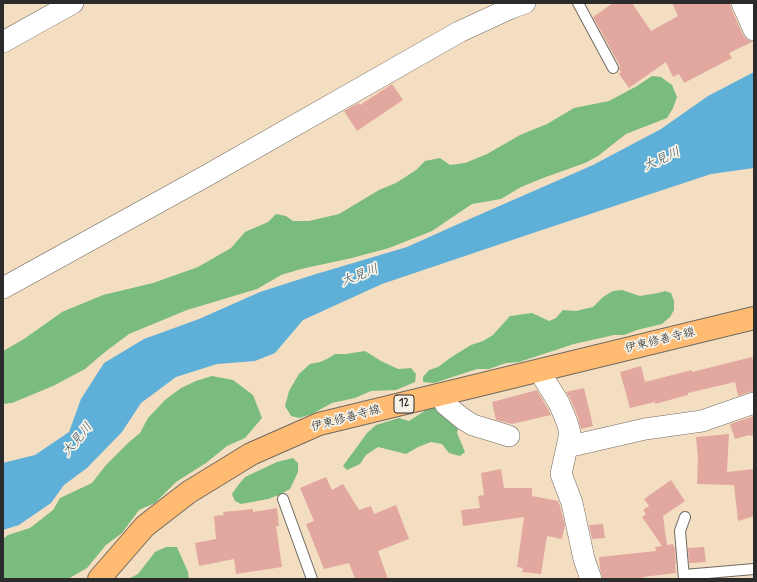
<!DOCTYPE html>
<meta charset="utf-8">
<style>
body{margin:0}
#map{position:relative;width:757px;height:582px;overflow:hidden;background:#f3dec2;font-family:Mynerve,sans-serif}
canvas{display:block}
.frame{position:absolute;inset:0;border:4px solid #2b2b2b;pointer-events:none}
</style>
<div id="map">
<canvas width="757" height="582"></canvas>
<div class="frame"></div>
</div>
<script>
const c = document.querySelector('canvas').getContext('2d');
c.lineJoin = 'round';
function fill(path, color) {
  c.fillStyle = color;
  c.fill(path, 'evenodd');
}
function poly(rows) {
  const path = new Path2D();
  for (const r of rows) {
    path.moveTo(r[0], r[1]);
    for (let i = 2; i < r.length; i += 2) path.lineTo(r[i], r[i + 1]);
  }
  return path;
}
function stroke(path, color, width, dash) {
  c.strokeStyle = color;
  c.lineWidth = width;
  c.lineCap = dash ? 'butt' : 'round';
  c.setLineDash(dash || []);
  c.stroke(path);
}
function write(font, color, halo, rows, align = 'center') {
  c.font = font + ' Mynerve,"Klee One",sans-serif';
  c.lineWidth = 3.5;
  c.setLineDash([]);
  c.textBaseline = 'middle';
  c.strokeStyle = halo;
  c.fillStyle = color;
  for (const [text, x, y, turn = 0] of rows) {
    c.save();
    c.translate(x, y);
    c.rotate((+turn || 0) * Math.PI / 180);
    c.textAlign = isNaN(turn) ? turn : align;
    if (halo) c.strokeText(text, 0, 0);
    c.fillText(text, 0, 0);
    c.restore();
  }
}
const forest = poly([
 [652,76,661,77,672,85,677,97,673,108,667,118,626,134,598,156,585,163,543,178,521,187,501,199,472,204,432,231,389,248,352,258,301,269,281,275,257,289,187,310,129,334,105,352,85,369,53,386,12,403,3,404,3,351,24,339,62,312,103,295,153,283,198,267,231,248,245,232,259,226,268,222,276,214,286,216,293,221,309,221,339,214,379,190,396,183,416,170,425,161,440,158,450,165,465,163,487,154,520,135,547,124,574,108,609,101,637,86],
 [622,290,640,296,658,293,665,291,671,293,674,301,674,310,670,317,662,324,637,330,624,335,614,335,574,344,519,362,506,363,489,369,477,369,434,383,423,382,423,377,429,370,438,367,453,356,471,345,483,341,493,335,510,316,532,313,549,321,556,318,563,310,576,311,593,307,603,297,613,291],
 [365,351,381,361,398,369,411,368,416,374,415,382,396,390,371,391,355,398,332,403,312,414,299,418,291,416,285,406,289,391,299,374,310,364,320,362,327,359,335,354,346,354],
 [212,376,233,380,253,395,262,418,245,438,227,446,206,463,176,482,155,503,139,510,122,533,106,545,87,568,68,579,3,579,3,539,8,535,30,528,53,510,60,498,92,483,106,465,128,443,140,433,148,418,165,400,181,388,196,381],
 [429,407,439,407,459,425,457,433,465,452,460,456,449,453,442,444,431,442,418,447,406,454,378,447,366,455,360,464,347,470,343,466,367,433,376,425,399,418,409,421,423,412],
 [293,458,298,463,298,472,290,489,279,495,268,499,241,504,235,501,232,494,239,484,245,477,277,462],
 [166,547,177,547,188,572,189,579,128,579,138,574,155,552]
]);
const water = poly([
 [754,72,754,168,711,174,536,232,382,284,303,320,275,353,255,361,217,364,176,377,141,403,122,432,87,468,64,485,51,503,19,525,3,530,3,463,35,455,69,432,81,399,104,363,144,339,199,319,260,292,316,274,407,247,456,225,593,165,661,129,708,96]
]);
const building = poly([
 [613,3,632,3,651,31,678,16,672,3,730,3,731,8,743,35,747,39,752,42,729,53,732,58,684,83,679,74,673,77,666,62,629,88,619,74,621,72,619,69,620,66,593,17],
 [392,84,403,100,357,131,344,111,359,103,360,105],
 [752,357,754,366,754,391,750,392,738,396,735,382,688,393,688,395,655,404,655,402,630,408,620,372,641,366,645,382,692,370,692,372],
 [584,388,593,426,581,429,578,417,570,398,566,392],
 [537,390,548,409,551,415,512,424,496,420,492,402],
 [754,416,754,435,749,436,749,435,735,439,730,424],
 [729,434,727,472,754,469,754,516,738,521,734,485,697,484,698,459,696,437],
 [501,469,504,488,532,488,532,496,558,501,560,506,565,525,562,539,547,536,541,574,522,572,523,568,517,567,524,517,463,526,461,510,480,508,478,496,484,495,481,473],
 [326,477,332,490,343,484,359,510,371,506,374,514,396,505,409,539,378,551,388,579,355,579,349,563,324,569,306,524,314,521,300,488],
 [671,480,685,501,663,516,667,545,673,544,675,549,676,564,675,564,676,573,643,577,644,579,603,579,600,569,599,557,656,551,655,547,662,546,642,517,646,514,643,510,649,506,644,499],
 [277,508,279,526,276,526,282,567,236,574,234,559,199,566,195,543,216,539,214,516,224,515,223,512,253,509,253,512],
 [603,524,605,538,592,539,589,525],
 [704,547,706,562,689,563,688,548]
]);
const lane = poly([
 [578,3,613,68],
 [283,499,312,579],
 [684,575,754,569],
 [684,579,680,531,685,517]
]);
const street = poly([
 [742,3,754,30],
 [3,42,73,3],
 [3,288,206,176,459,32,511,8,525,3],
 [539,371,559,403,567,422,570,433,567,447],
 [440,395,446,405,463,419,473,425,509,436],
 [591,579,584,559,572,503,561,474,567,447,645,429,702,421,754,403]
]);
const primary = poly([
 [99,579,145,526,189,492,251,454,319,424,754,318]
]);
const shields = [
 [404,404,20]
];
const shieldNames = [
 ["12",404,404]
];
const streetNames = [
 ["伊東修善寺線",660,341,-14],
 ["伊東修善寺線",346,419,-15]
];
const waterNames = [
 ["大見川",662,160,-24],
 ["大見川",360,276,-21],
 ["大見川",78,440,-50]
];
fill(forest, '#7abc7e');
fill(water, '#5eb0d9');
fill(building, '#e2a8a0');
stroke(lane, '#716a60', 12);
stroke(street, '#716a60', 22);
stroke(primary, '#716a60', 24);
stroke(lane, '#fff', 10);
stroke(street, '#fff', 21);
stroke(primary, '#ffbb71', 22);
for (const [x, y, w] of shields) {
  const box = new Path2D();
  box.roundRect(x - w / 2, y - 9, w, 18, 3);
  c.fillStyle = '#f7f3e8';
  c.fill(box);
  stroke(box, '#2b2b2b', 1);
}
write('bold 11px', '#2b2b2b', null, shieldNames);
write('12px', '#2b2b2b', '#f7f3e8', streetNames);
write('italic 13px', '#3d5a68', '#f7f3e8', waterNames);
</script>
